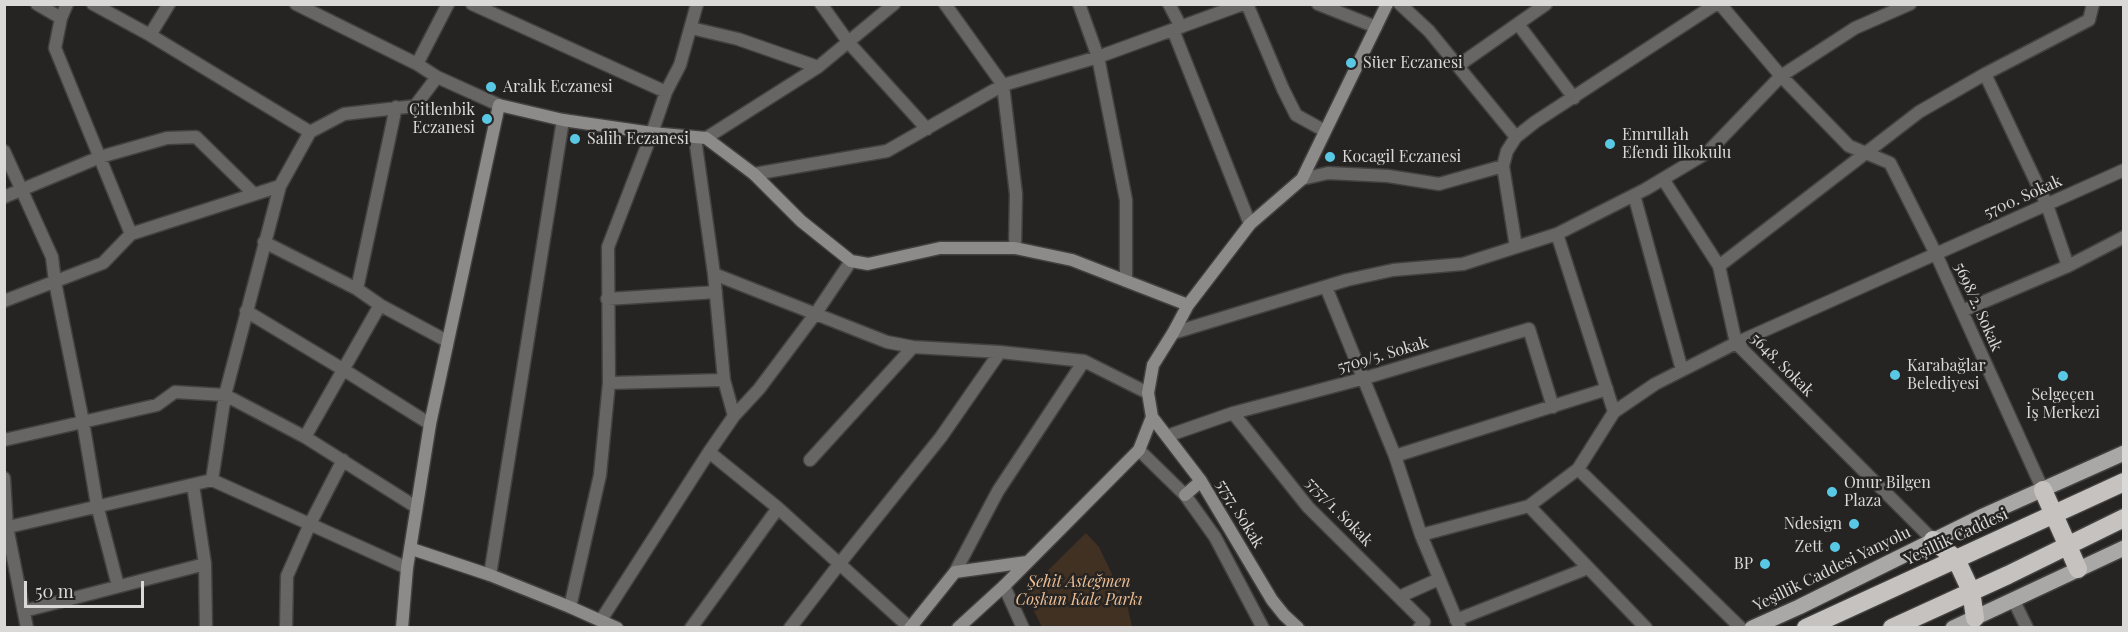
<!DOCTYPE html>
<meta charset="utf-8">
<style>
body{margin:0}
#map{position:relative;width:2128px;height:632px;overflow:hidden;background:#262422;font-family:"Playfair Display",serif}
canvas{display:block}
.frame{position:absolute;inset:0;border:6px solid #dad9d8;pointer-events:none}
.scale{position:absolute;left:24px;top:581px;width:120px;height:27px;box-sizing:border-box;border:3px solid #dad9d8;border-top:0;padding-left:8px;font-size:18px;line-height:21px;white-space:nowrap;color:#dad9d8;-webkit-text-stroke:4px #262422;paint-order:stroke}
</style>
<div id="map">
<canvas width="2128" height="632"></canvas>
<div class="frame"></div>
<div class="scale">50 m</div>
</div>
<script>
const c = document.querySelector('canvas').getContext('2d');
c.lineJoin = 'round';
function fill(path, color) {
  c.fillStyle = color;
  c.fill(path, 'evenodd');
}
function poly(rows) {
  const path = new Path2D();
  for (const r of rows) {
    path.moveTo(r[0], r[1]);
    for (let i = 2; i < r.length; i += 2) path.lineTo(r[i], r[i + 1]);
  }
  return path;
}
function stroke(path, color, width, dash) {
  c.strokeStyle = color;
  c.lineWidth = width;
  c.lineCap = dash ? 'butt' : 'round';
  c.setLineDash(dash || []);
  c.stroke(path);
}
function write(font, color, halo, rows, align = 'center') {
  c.font = font + ' "Playfair Display",serif';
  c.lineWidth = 5;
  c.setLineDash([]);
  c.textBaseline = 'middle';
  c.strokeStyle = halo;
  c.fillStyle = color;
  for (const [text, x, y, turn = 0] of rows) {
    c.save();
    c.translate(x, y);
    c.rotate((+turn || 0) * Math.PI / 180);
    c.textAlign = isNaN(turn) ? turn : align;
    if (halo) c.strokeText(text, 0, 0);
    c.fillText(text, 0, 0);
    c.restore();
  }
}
const green = poly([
 [1086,533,1099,547,1128,608,1132,627,1042,627,1025,593]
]);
const street = poly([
 [37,4,61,18],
 [67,4,61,18,55,48,131,234],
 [93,4,150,35,310,132],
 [296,4,417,64,437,77,499,105],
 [472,4,666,92],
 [821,4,849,43,927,129],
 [945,4,1003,85,1016,194,1015,248],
 [1079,4,1098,57,1126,200,1126,281],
 [1169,4,1181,27],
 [1247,4,1283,89,1296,115,1325,131],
 [1318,4,1376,27],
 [1400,4,1429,31,1516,137],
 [1720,4,1781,76,1849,146,1890,163,1936,254,2043,490],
 [1518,24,1574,98],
 [691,28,738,39,818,67],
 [1173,30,1250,224],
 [150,35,169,4],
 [417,64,448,4],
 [1459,65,1546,4],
 [1985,74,2047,205,2068,266],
 [695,138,714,274,724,380,734,416],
 [706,138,818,67,894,4],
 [4,151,52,257,55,282,83,422,97,505,118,586],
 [754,174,887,151,1003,85,1098,57,1243,4],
 [1302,179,1328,173,1388,176,1439,184,1503,166],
 [1663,179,1719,266,1736,343,1933,540],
 [1634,195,1682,370],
 [4,197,100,157,167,138,196,137,253,193],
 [1557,234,1614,412],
 [264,242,357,289,380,305,447,341],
 [1516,247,1503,166,1507,151,1516,137,1535,122,1716,4],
 [1719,266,1919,112,1985,74,2089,20,2093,4],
 [714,274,887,342,913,347,1000,352,1084,361,1148,393],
 [1326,287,1395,456,1421,535,1460,628],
 [357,289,396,107],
 [607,299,716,292],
 [4,301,103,263,131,234,280,186],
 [246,311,344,370,430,424],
 [1962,311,2068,266,2124,237],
 [1173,333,1347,280,1393,270,1463,264,1557,234,1646,189,1708,152,1781,76,1855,28,1910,4],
 [609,383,724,380],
 [1233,413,1308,507,1424,622,1419,628],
 [1167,436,1233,413,1365,378,1529,329,1553,407],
 [305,437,380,305],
 [4,440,157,405,175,392,225,395,305,437,416,507],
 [1139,450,1185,495,1215,537,1263,628],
 [709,452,778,508,910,628],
 [1395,456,1607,389],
 [810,460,913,347],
 [1578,469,1741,628],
 [4,478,7,527,27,628],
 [212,480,407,568],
 [193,485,205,564,206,628],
 [4,528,212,480,225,395,280,186,310,132,344,114,415,106,437,77],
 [1421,535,1529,506],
 [955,572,998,491,1084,361],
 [490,575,563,120],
 [1004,586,1023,628],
 [1399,597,1439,579],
 [2013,599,2027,628],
 [570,607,600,475,609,383,608,247,652,133,666,92,680,65,697,4],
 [24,611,205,564],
 [601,620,709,452,734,416,759,389,816,313,851,261],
 [1456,620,1588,568],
 [286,628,287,576,310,524,343,460],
 [691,628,778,508],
 [790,628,840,563,941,437,1000,352],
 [1646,628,1529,506,1578,469,1614,412,1655,384,1736,343,2124,170]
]);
const secondary = poly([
 [1152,417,1201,481,1272,600,1284,615,1298,628],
 [1185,495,1201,481],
 [412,549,490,575,570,607,617,628],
 [402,628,407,568,430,424,499,105,563,120,652,133,706,138,754,174,801,221,851,261,868,264,940,248,1015,248,1072,260,1188,305],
 [910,628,955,572,1027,562],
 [958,628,1004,586,1139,450,1152,417,1148,393,1153,365,1173,333,1188,305,1250,224,1302,179,1387,4]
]);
const primary = poly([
 [1752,628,1799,607,1983,516,2124,453],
 [1953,628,2124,548]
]);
const highway = poly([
 [2043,490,2078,569],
 [1933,540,1956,559,1971,591,1975,618],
 [1806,628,2124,482],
 [1892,628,2008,575,2124,518]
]);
const markers = [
 [1351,63,6,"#59c8e5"],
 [491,87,6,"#59c8e5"],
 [487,119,6,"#59c8e5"],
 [575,139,6,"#59c8e5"],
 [1610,144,6,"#59c8e5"],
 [1330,157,6,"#59c8e5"],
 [1895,375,6,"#59c8e5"],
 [2063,376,6,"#59c8e5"],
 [1832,492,6,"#59c8e5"],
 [1854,524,6,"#59c8e5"],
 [1835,547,6,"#59c8e5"],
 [1765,564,6,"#59c8e5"]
];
const poiNames = [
 ["Süer Eczanesi",1363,63],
 ["Aralık Eczanesi",503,87],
 ["Çitlenbik",475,110,"right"],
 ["Eczanesi",475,128,"right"],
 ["Emrullah",1622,135],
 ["Efendi İlkokulu",1622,153],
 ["Salih Eczanesi",587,139],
 ["Kocagil Eczanesi",1342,157],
 ["Karabağlar",1907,366],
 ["Belediyesi",1907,384],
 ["Selgeçen",2063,395,"center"],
 ["İş Merkezi",2063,413,"center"],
 ["Onur Bilgen",1844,483],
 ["Plaza",1844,501],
 ["Ndesign",1842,524,"right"],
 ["Zett",1823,547,"right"],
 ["BP",1753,564,"right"]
];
const streetNames = [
 ["5700. Sokak",2023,197,-24],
 ["5698/2. Sokak",1978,307,66],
 ["5709/5. Sokak",1383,355,-16],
 ["5648. Sokak",1782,365,45],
 ["5757/1. Sokak",1339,512,46],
 ["5757. Sokak",1240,514,59],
 ["Yeşillik Caddesi",1956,537,-25],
 ["Yeşillik Caddesi Yanyolu",1832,569,-26]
];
const parkNames = [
 ["Şehit Asteğmen",1079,582],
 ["Coşkun Kale Parkı",1079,600]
];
fill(green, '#413123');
stroke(street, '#43413f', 15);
stroke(secondary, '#43413f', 15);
stroke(primary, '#43413f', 18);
stroke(highway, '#43413f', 21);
stroke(street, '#676665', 12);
stroke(secondary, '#8d8b8a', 12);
stroke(primary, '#aaa8a6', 15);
stroke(highway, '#c5c2c0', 18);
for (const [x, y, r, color] of markers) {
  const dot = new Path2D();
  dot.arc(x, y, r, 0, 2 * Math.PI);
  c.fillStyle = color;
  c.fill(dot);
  stroke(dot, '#262422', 2);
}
write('16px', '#dad9d8', '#262422', poiNames, 'left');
write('16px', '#dad9d8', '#262422', streetNames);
write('italic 16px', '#ecbd94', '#262422', parkNames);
</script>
